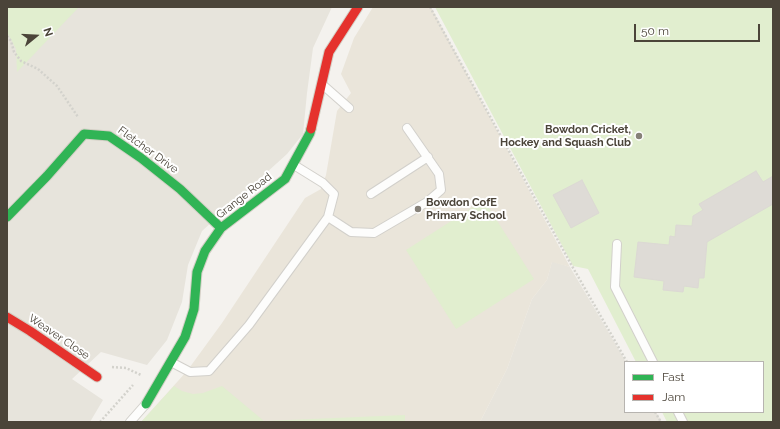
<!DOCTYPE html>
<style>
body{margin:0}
#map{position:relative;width:780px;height:429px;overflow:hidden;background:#f4f2ee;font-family:Raleway,sans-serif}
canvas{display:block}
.frame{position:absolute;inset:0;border:8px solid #4b4439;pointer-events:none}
.legend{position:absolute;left:624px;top:361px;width:140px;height:52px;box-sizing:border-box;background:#fff;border:1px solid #b7b4b0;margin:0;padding:5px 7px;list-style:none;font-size:12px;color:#4b4439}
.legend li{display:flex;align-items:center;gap:8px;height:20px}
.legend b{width:20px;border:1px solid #b7b4b0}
.north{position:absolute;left:16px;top:16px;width:40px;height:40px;-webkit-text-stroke:3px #fff;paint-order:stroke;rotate:72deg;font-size:11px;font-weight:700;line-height:16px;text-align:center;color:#4b4439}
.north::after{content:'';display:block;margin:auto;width:14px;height:18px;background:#4b4439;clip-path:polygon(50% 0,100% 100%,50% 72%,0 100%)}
.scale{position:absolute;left:634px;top:24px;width:126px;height:18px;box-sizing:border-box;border:2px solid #4b4439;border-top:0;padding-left:5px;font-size:12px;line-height:14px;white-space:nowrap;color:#4b4439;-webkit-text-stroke:3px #fff;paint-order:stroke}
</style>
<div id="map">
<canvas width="780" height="429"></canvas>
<div class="frame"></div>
<ul class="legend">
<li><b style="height:5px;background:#30b455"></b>Fast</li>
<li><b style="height:5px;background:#e5322d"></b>Jam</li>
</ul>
<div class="north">N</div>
<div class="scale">50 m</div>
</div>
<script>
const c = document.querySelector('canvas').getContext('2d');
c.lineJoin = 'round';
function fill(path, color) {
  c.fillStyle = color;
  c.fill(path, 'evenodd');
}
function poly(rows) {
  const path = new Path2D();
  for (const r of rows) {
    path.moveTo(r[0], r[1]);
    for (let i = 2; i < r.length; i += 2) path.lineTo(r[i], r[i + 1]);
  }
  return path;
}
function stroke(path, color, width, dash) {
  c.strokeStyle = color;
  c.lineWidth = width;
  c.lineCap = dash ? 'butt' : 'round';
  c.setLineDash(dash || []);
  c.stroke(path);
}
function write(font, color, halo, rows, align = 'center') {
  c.font = font + ' Raleway,sans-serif';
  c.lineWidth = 4;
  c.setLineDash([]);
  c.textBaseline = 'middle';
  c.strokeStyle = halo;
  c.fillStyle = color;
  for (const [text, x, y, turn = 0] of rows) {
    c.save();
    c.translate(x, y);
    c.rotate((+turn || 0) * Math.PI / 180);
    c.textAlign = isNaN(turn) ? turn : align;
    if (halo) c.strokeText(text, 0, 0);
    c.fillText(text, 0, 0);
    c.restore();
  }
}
const residential = poly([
 [7,7,332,7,313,48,307,93,303,134,287,154,202,231,188,265,182,302,167,340,147,365,101,352,72,379,103,400,90,422,7,422],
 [552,261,570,267,626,362,625,362,625,412,656,412,662,422,480,422,507,369,532,299,547,280]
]);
const education = poly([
 [373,7,431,7,570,267,552,262,547,280,532,299,507,369,480,422,141,422,187,371,222,323,305,198,321,189,326,175,337,111,351,93,341,74,354,38]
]);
const green = poly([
 [7,7,79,7,17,72,16,49,7,32],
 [435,7,773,7,773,422,667,422,662,412,763,412,763,362,636,362,588,269,573,266],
 [484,200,534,279,456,329,406,250],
 [174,386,182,391,193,394,203,393,222,386,264,421,405,415,405,422,141,422]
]);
const building = poly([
 [756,171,763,182,773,176,773,204,707,242,704,278,699,278,698,288,684,286,683,292,663,290,664,281,634,277,638,242,669,245,670,236,675,237,676,225,692,226,693,216,703,210,699,204,756,171],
 [582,180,599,213,571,228,553,195,582,180]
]);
const path = poly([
 [430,7,572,266,627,362],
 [7,36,11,41,14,52,21,61,38,69,57,86,78,117],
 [112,367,126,368,141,375],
 [655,412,661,422],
 [100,422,133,385]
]);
const lane = poly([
 [324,86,349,108],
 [371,194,428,157],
 [328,217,351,232,374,233,427,202,441,190,439,174,407,128],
 [617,244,615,287,653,362],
 [171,362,190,372,209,371,249,325,328,217,334,194,323,183,294,165],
 [678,412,683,422],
 [130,422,145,405]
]);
const fast = poly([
 [7,217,47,176,84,134,109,136,141,158,180,189,221,228],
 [146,404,185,337,194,309,197,272,205,251,221,228,285,179,310,133,311,129]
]);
const jam = poly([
 [311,129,329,52,358,7],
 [7,317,30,331,97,377]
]);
const markers = [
 [639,136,4,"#868178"],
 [418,209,4,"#868178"]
];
const poiNames = [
 ["Bowdon Cricket,",631,130],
 ["Hockey and Squash Club",631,143],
 ["Bowdon CofE",426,203,"left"],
 ["Primary School",426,216,"left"]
];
const streetNames = [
 ["Fletcher Drive",148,150,36],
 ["Grange Road",244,196,-38],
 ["Weaver Close",59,337,34]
];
fill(residential, '#e7e4dc');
fill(education, '#eae5da');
fill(green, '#e1eecf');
fill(building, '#dedbd6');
stroke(building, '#dcd9d4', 1);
stroke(lane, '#d2d0cb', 10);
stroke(fast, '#d3cfc5', 11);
stroke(jam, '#d3cfc5', 11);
stroke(path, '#d3d2cc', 2.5, [2, 2]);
stroke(lane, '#fdfdfc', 8);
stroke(fast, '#30b455', 9);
stroke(jam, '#e5322d', 9);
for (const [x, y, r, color] of markers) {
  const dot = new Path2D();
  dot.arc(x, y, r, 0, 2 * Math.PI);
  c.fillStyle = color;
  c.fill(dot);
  stroke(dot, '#fff', 1.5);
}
write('bold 11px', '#4b4439', '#fff', poiNames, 'right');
write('11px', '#4b4439', '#fff', streetNames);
</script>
